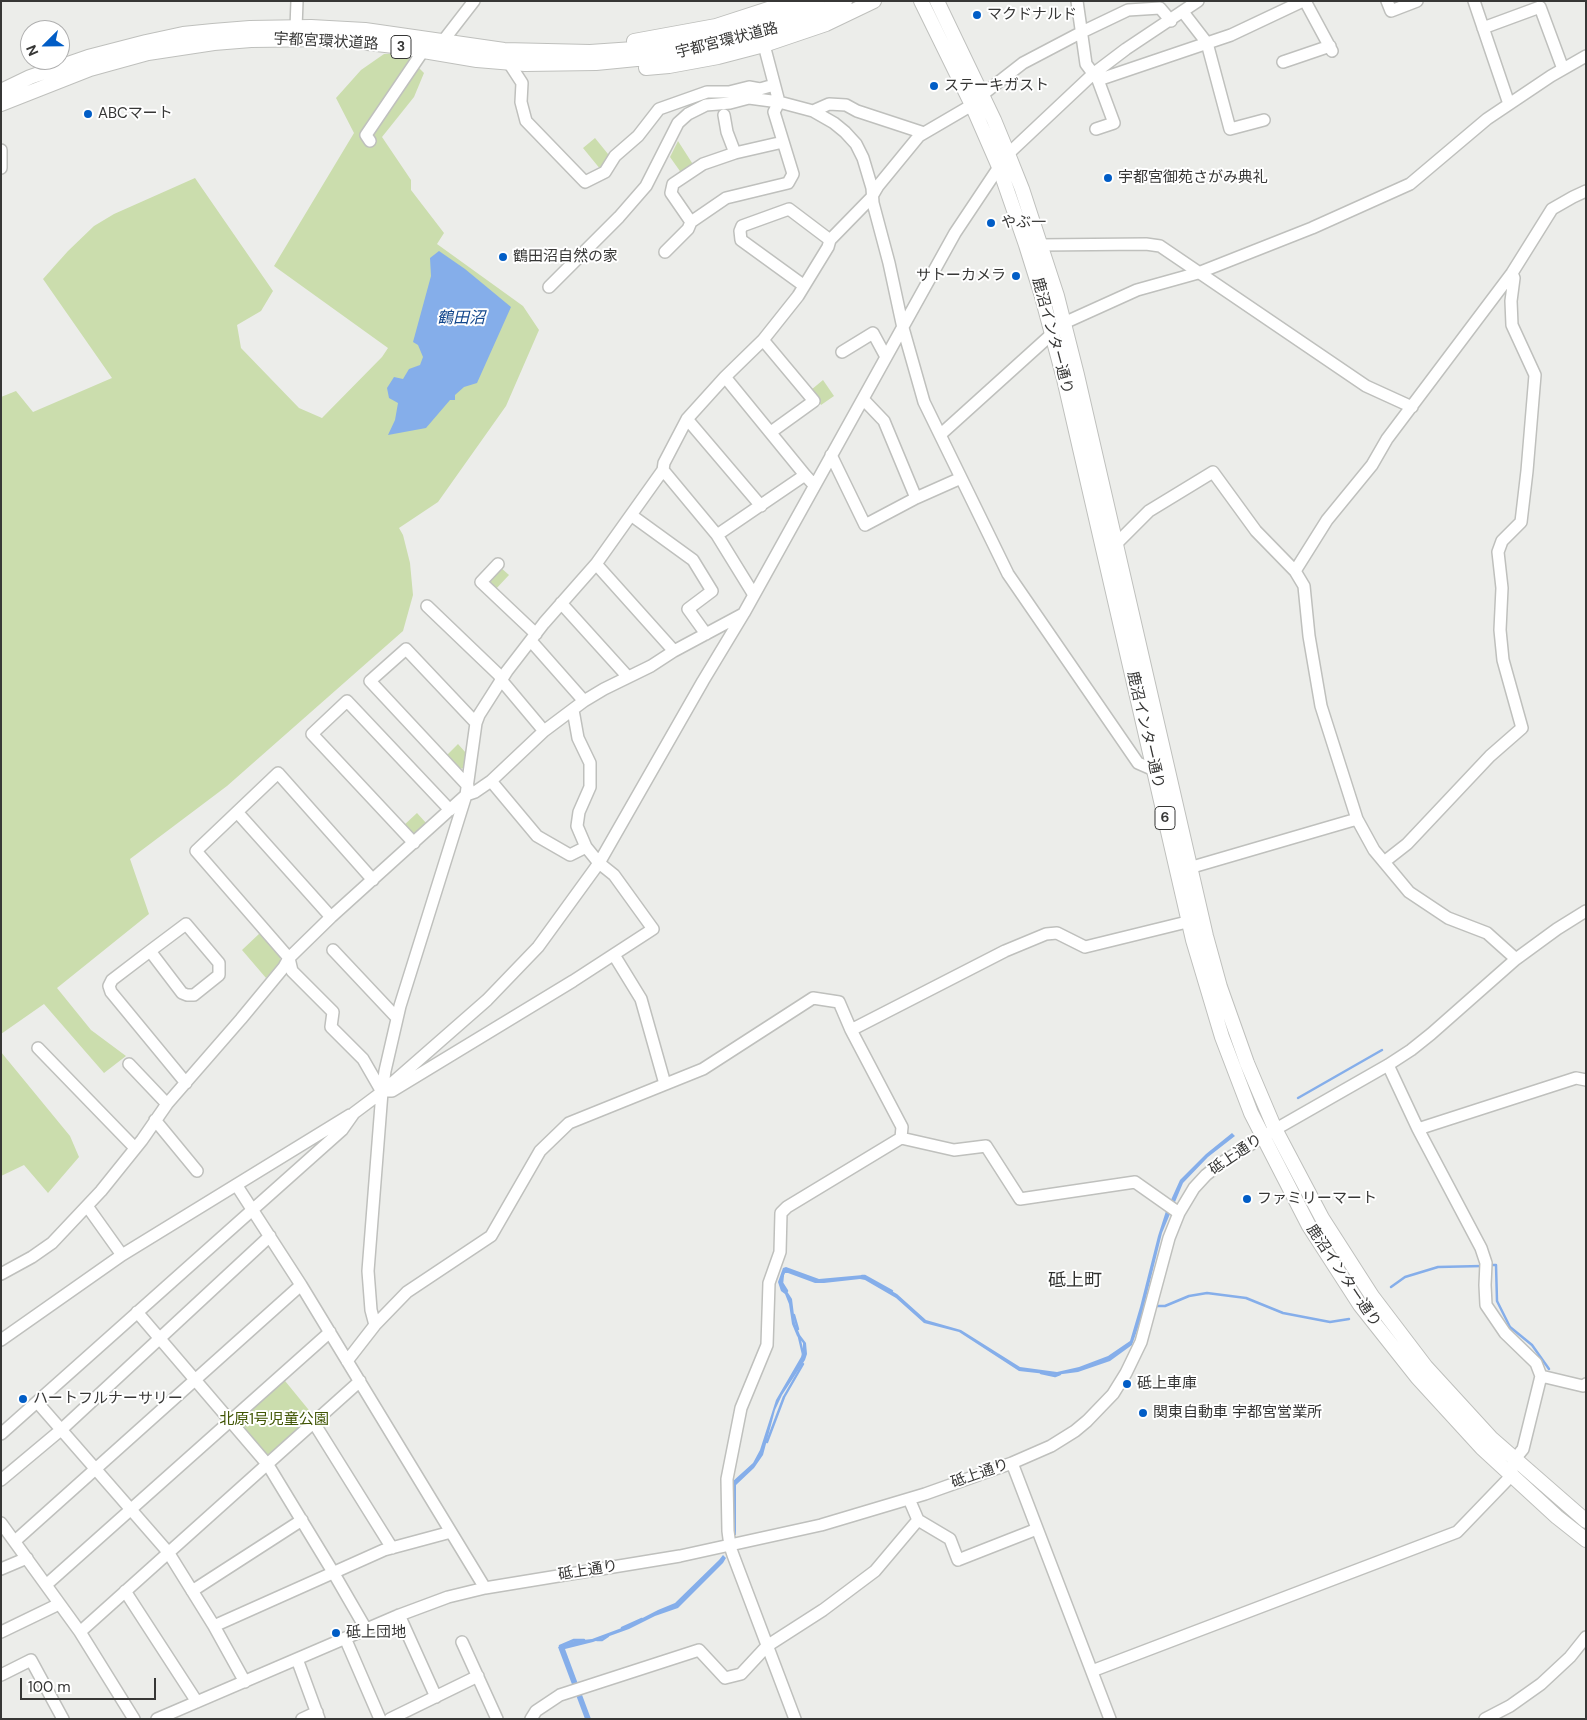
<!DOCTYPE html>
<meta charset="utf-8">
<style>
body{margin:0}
#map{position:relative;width:1587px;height:1720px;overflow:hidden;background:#ecedea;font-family:"DM Sans",sans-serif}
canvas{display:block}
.frame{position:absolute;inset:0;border:2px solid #373736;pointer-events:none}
.north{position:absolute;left:20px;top:20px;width:50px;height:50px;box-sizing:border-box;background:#fff;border:1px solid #afafaf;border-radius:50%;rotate:247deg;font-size:14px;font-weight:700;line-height:20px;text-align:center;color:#373736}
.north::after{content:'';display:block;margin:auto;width:18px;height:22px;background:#015dc6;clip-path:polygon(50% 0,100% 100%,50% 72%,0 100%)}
.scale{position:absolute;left:20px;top:1678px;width:136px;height:22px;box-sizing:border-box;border:2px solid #373736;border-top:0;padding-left:6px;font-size:15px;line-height:18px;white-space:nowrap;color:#373736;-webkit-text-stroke:4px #fff;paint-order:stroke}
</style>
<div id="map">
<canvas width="1587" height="1720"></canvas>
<div class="frame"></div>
<div class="north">N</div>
<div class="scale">100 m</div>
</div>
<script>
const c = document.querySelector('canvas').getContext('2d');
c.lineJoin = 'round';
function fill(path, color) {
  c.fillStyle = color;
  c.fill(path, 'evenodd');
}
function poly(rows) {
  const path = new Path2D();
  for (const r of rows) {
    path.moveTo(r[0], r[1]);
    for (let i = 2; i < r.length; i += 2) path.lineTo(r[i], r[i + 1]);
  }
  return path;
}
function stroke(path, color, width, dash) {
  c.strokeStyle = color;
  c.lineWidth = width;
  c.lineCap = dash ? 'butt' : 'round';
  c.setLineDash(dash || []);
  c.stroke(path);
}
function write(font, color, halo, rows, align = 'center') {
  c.font = font + ' "DM Sans","Noto Sans JP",sans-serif';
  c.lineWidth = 4;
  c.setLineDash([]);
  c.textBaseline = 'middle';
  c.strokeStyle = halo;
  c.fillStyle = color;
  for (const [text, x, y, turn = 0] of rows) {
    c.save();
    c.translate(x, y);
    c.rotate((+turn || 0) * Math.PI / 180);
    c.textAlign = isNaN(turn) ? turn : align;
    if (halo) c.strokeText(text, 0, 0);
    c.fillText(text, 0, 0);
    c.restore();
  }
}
const green = poly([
 [404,53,424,73,414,97,382,137,411,180,411,190,444,233,437,244,523,306,539,330,506,406,438,502,399,528,403,535,410,563,413,595,403,631,227,786,130,859,149,914,57,988,91,1030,126,1056,104,1073,44,1004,1,1034,1,397,16,391,33,412,112,378,43,279,68,251,94,226,114,214,195,178,273,291,261,311,237,325,241,348,299,408,322,418,382,357,388,348,274,266,354,133,336,98,361,70,384,54],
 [595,138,608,154,608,159,601,170,583,148],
 [678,141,694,166,682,174,670,157],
 [823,380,834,396,821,405,811,390],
 [500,567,509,575,494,591,488,584,489,579],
 [458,744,466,753,465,768,459,769,446,756],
 [417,813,427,824,415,834,410,834,403,826],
 [260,933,280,955,280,962,266,978,242,950],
 [1,1052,70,1136,79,1157,48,1193,24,1165,1,1176],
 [281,1376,317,1420,268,1465,231,1420]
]);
const water = poly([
 [439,251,465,269,511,307,477,383,464,387,455,395,455,400,450,400,426,428,388,435,395,420,398,403,389,398,387,388,394,377,403,379,409,369,420,365,423,357,418,345,413,342,431,276,430,258],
 [1232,1133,1235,1136,1208,1157,1183,1183,1162,1233,1140,1322,1132,1345,1110,1361,1078,1372,1055,1375,1019,1371,959,1332,924,1323,896,1298,865,1280,860,1279,824,1283,815,1283,788,1273,785,1273,781,1282,792,1299,795,1323,800,1335,806,1343,807,1354,805,1360,782,1395,775,1410,763,1455,754,1468,736,1485,736,1535,733,1535,732,1482,753,1463,760,1450,776,1400,801,1357,803,1350,803,1343,797,1336,792,1324,789,1304,785,1294,781,1291,778,1282,783,1268,786,1267,819,1279,863,1275,897,1294,926,1320,961,1330,1020,1367,1057,1372,1079,1367,1108,1356,1130,1341,1140,1307,1158,1236,1166,1211,1180,1180,1206,1154],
 [723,1555,726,1558,723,1563,678,1608,655,1616,629,1629,593,1642,565,1649,591,1719,585,1719,558,1647,574,1641,592,1639,627,1626,658,1610,675,1603,719,1560]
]);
const stream = poly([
 [1298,1098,1382,1050],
 [1490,1265,1496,1265,1497,1301,1510,1327,1532,1345,1549,1369],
 [783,1273,782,1283,787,1291],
 [862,1276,865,1276,892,1291],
 [1391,1287,1405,1277,1438,1267,1482,1266],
 [1154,1306,1165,1306,1189,1296,1207,1293,1246,1298,1283,1313,1330,1322,1349,1319],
 [794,1315,798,1329],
 [799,1337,803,1354],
 [1041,1373,1055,1376,1060,1374],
 [767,1442,784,1397,803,1364],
 [622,1628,642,1619],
 [597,1640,602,1640,608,1636],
 [561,1650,560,1646,574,1640,584,1640]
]);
const minor = poly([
 [1077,1,1086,64,1098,80,1114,123,1096,129],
 [1305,1,1332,51],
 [1387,1,1391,11,1417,1],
 [1474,1,1509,104],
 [1183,12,1207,43,1230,129,1264,120],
 [296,28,297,1],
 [1483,28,1540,7,1563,69],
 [443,41,474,1],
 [764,45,779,102,813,111,834,123,845,132,856,144,863,158,872,188,873,203,889,263,903,328,924,402,1008,574,1138,763,1154,770,1160,770],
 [1283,62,1330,46],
 [509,63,522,83,521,102,526,121,585,182,605,172,615,156,638,136,659,109,707,92,729,92,749,87,760,89,774,85],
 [1098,80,1231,35,1303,1],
 [982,95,1023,63,1082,32,1128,10,1160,8,1171,21],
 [813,111,829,104,846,105,857,111,924,133],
 [724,115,727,132,735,153],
 [370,141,366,135,423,51],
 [1,150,1,168],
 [691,222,671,193,673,184,703,164,735,153,783,142],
 [1040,245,1146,244,1160,246,1366,386,1412,407],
 [803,285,741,240,740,231,742,226,789,209,830,240],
 [549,287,619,217,646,186,678,123,688,114,706,105,730,103,749,98,779,102,774,112,793,174,788,183,726,198,691,222,688,229,665,252],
 [763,340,814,401,771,432],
 [842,352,873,333,886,357],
 [725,377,805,475],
 [687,419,761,506],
 [940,435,1064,323,1137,290,1198,273,1312,228,1410,184,1487,119,1551,76,1586,56],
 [831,455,865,525,916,498,884,421,863,399],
 [663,470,717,535,805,475,814,485],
 [916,498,961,478],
 [631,515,693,560,712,591,688,609,706,634],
 [717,535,754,595],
 [1111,546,1116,544,1149,511,1213,472,1256,531,1295,571],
 [498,564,481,582,536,634],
 [596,564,663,470,664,463,687,419,725,377,763,340,798,296,828,247,830,240,871,198,878,186,919,136,972,105],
 [561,603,628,677],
 [427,606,499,675,502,681,544,731],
 [531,641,584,701],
 [573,710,578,738,590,763,590,787,579,812,577,826,586,847],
 [468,786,370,681,406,649,476,723],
 [237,812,331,917],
 [1357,819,1374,850,1409,892,1448,918,1487,933,1516,959],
 [414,843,312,734,347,701,450,810],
 [1384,862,1407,844,1490,756,1522,728,1503,660,1500,630,1502,588,1498,552,1502,541,1521,522,1527,471,1535,375,1512,325,1511,301,1514,278,1512,273],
 [1189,868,1357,819,1321,706,1309,636,1304,586,1295,571,1327,520,1372,465,1387,439,1512,273,1552,209,1573,197,1586,191],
 [333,950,397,1018],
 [150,951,182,993,187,995,194,995,219,975,219,963,186,924,150,951,112,980,109,986,111,992,186,1083],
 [614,955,641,999,665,1084],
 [851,1030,1005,951,1046,934,1057,933,1085,947,1195,920],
 [38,1048,135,1148],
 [129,1064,167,1104],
 [1388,1065,1418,1129,1481,1248,1486,1263,1485,1285,1486,1305,1505,1333,1536,1363,1541,1376,1583,1386,1586,1384],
 [389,1091,392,1091,573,981,653,929,614,875,599,863,586,847,570,855,537,836,491,781],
 [382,1092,363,1059,331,1027,333,1012,292,971,289,958,331,917,466,795,475,792,491,781,544,731,584,701,604,689,651,666,674,651,743,614],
 [155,1120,197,1171],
 [1418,1129,1576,1078,1586,1080],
 [237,1186,301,1285,485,1588],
 [87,1206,122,1255],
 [1,1274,32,1257,52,1243,101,1191,142,1140,167,1104,241,1019,284,967,289,958,196,851,278,773,373,880],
 [137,1312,268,1465,333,1572,366,1629],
 [375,1325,371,1310,368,1271,382,1092,385,1071,400,1006,466,795,476,723,479,715,507,671,544,623,596,564,674,651],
 [1,1340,122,1255,350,1115],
 [347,1361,375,1325,407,1292,491,1236,540,1151,569,1123,703,1069,813,998,839,1002,851,1030,902,1127,901,1138],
 [37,1402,168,1552,214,1626,245,1682],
 [314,1423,392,1548],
 [1,1434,342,1130,354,1113,382,1092,487,1000,538,947,599,863,703,681,744,613,955,233,999,167,1008,154,1093,74,1126,49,1198,1],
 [1012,1463,1110,1719],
 [1,1480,62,1429,270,1236],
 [918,1520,950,1539,958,1560,1037,1529],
 [1,1523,80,1632,134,1719],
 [15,1541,301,1285],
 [1,1569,27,1558],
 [46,1585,330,1332],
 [125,1591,197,1702],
 [192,1591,302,1520],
 [399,1615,436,1697],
 [214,1626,384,1550,451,1532],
 [1,1632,59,1604],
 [80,1632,360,1381],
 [345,1638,380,1719],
 [462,1642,497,1719],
 [297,1659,319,1719],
 [1092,1671,1457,1532,1511,1476,1514,1460,1523,1449,1541,1376],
 [1,1675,31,1660,63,1719],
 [157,1719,397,1616,448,1597,485,1588,680,1556,821,1525,925,1494,1012,1463,1051,1446,1075,1431,1087,1421,1113,1394,1126,1373,1141,1342,1169,1238,1179,1213,1194,1188,1206,1175,1220,1164,1262,1137,1388,1065,1411,1050,1431,1034,1516,959,1557,929,1586,911],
 [302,1719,317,1712],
 [390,1719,478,1676],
 [531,1719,536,1711,560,1695,699,1650,725,1678,741,1674,767,1646,823,1610,875,1571,918,1520,909,1499],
 [795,1719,733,1555,730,1546,728,1531,727,1479,741,1408,767,1345,769,1283,780,1252,781,1213,787,1207,901,1138,954,1150,986,1146,1020,1199,1135,1182,1179,1213],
 [1485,1719,1510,1706,1541,1684,1570,1657,1586,1637]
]);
const major = poly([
 [921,1,972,105,999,167,1026,245,1041,293,1064,379,1193,940,1222,1037,1251,1113,1309,1226,1360,1305,1417,1377,1482,1448,1557,1517,1586,1540],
 [937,1,994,120,1008,154,1022,189,1057,296,1077,375,1206,936,1220,987,1247,1063,1275,1129,1322,1218,1372,1296,1426,1367,1491,1438,1586,1521],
 [634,41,716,26,793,1],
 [646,68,669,66,718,57,764,45,826,24,874,1],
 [1,91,30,77,88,57,146,42,183,34,213,31,250,28,311,27,365,30,504,50,590,52,663,47,718,35,771,19,817,1],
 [1,104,90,69,148,53,214,43,251,40,333,39,394,46,477,60,525,64,596,63,667,56,721,45,783,27,845,1]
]);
const markers = [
 [977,15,5,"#015dc6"],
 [934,86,5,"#015dc6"],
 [88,114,5,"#015dc6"],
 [1108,178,5,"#015dc6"],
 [991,223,5,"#015dc6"],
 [503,257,5,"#015dc6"],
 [1016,276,5,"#015dc6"],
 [1247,1199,5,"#015dc6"],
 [1127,1384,5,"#015dc6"],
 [23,1399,5,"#015dc6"],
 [1143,1413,5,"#015dc6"],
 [336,1633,5,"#015dc6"]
];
const shields = [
 [401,47,20],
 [1165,818,20]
];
const shieldNames = [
 ["3",401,47],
 ["6",1165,818]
];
const poiNames = [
 ["マクドナルド",987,15],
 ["ステーキガスト",944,86],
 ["ABCマート",98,114],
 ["宇都宮御苑さがみ典礼",1118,178],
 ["やぶ一",1001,223],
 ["鶴田沼自然の家",513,257],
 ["サトーカメラ",1006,276,"right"],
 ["ファミリーマート",1257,1199],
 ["砥上車庫",1137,1384],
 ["ハートフルナーサリー",33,1399],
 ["関東自動車 宇都宮営業所",1153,1413],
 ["砥上団地",346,1633]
];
const streetNames = [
 ["宇都宮環状道路",727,41,-14],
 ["宇都宮環状道路",326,42,3],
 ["鹿沼インター通り",1052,336,75],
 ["鹿沼インター通り",1145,730,77],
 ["砥上通り",1236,1155,-34],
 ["鹿沼インター通り",1343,1276,56],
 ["砥上通り",980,1474,-19],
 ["砥上通り",588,1571,-9]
];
const parkNames = [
 ["北原1号児童公園",274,1420]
];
const waterNames = [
 ["鶴田沼",461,319]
];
const quarterNames = [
 ["砥上町",1075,1281]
];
fill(green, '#cbddad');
fill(water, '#85aeea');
stroke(stream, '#85aeea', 2.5);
stroke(minor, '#bfc0bd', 14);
stroke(major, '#bfc0bd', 16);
stroke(minor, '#fff', 11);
stroke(major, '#fff', 14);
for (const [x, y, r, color] of markers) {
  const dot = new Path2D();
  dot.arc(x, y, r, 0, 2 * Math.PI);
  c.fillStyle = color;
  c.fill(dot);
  stroke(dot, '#fff', 2);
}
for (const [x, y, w] of shields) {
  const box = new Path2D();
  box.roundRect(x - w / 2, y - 11.5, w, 23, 4);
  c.fillStyle = '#fff';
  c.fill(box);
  stroke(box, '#373736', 1);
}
write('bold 14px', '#373736', null, shieldNames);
write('15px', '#373736', '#fff', poiNames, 'left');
write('15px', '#373736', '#fff', streetNames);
write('15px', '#415604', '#fff', parkNames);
write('italic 16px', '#11468c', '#fff', waterNames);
write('18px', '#2f302e', '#fff', quarterNames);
</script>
